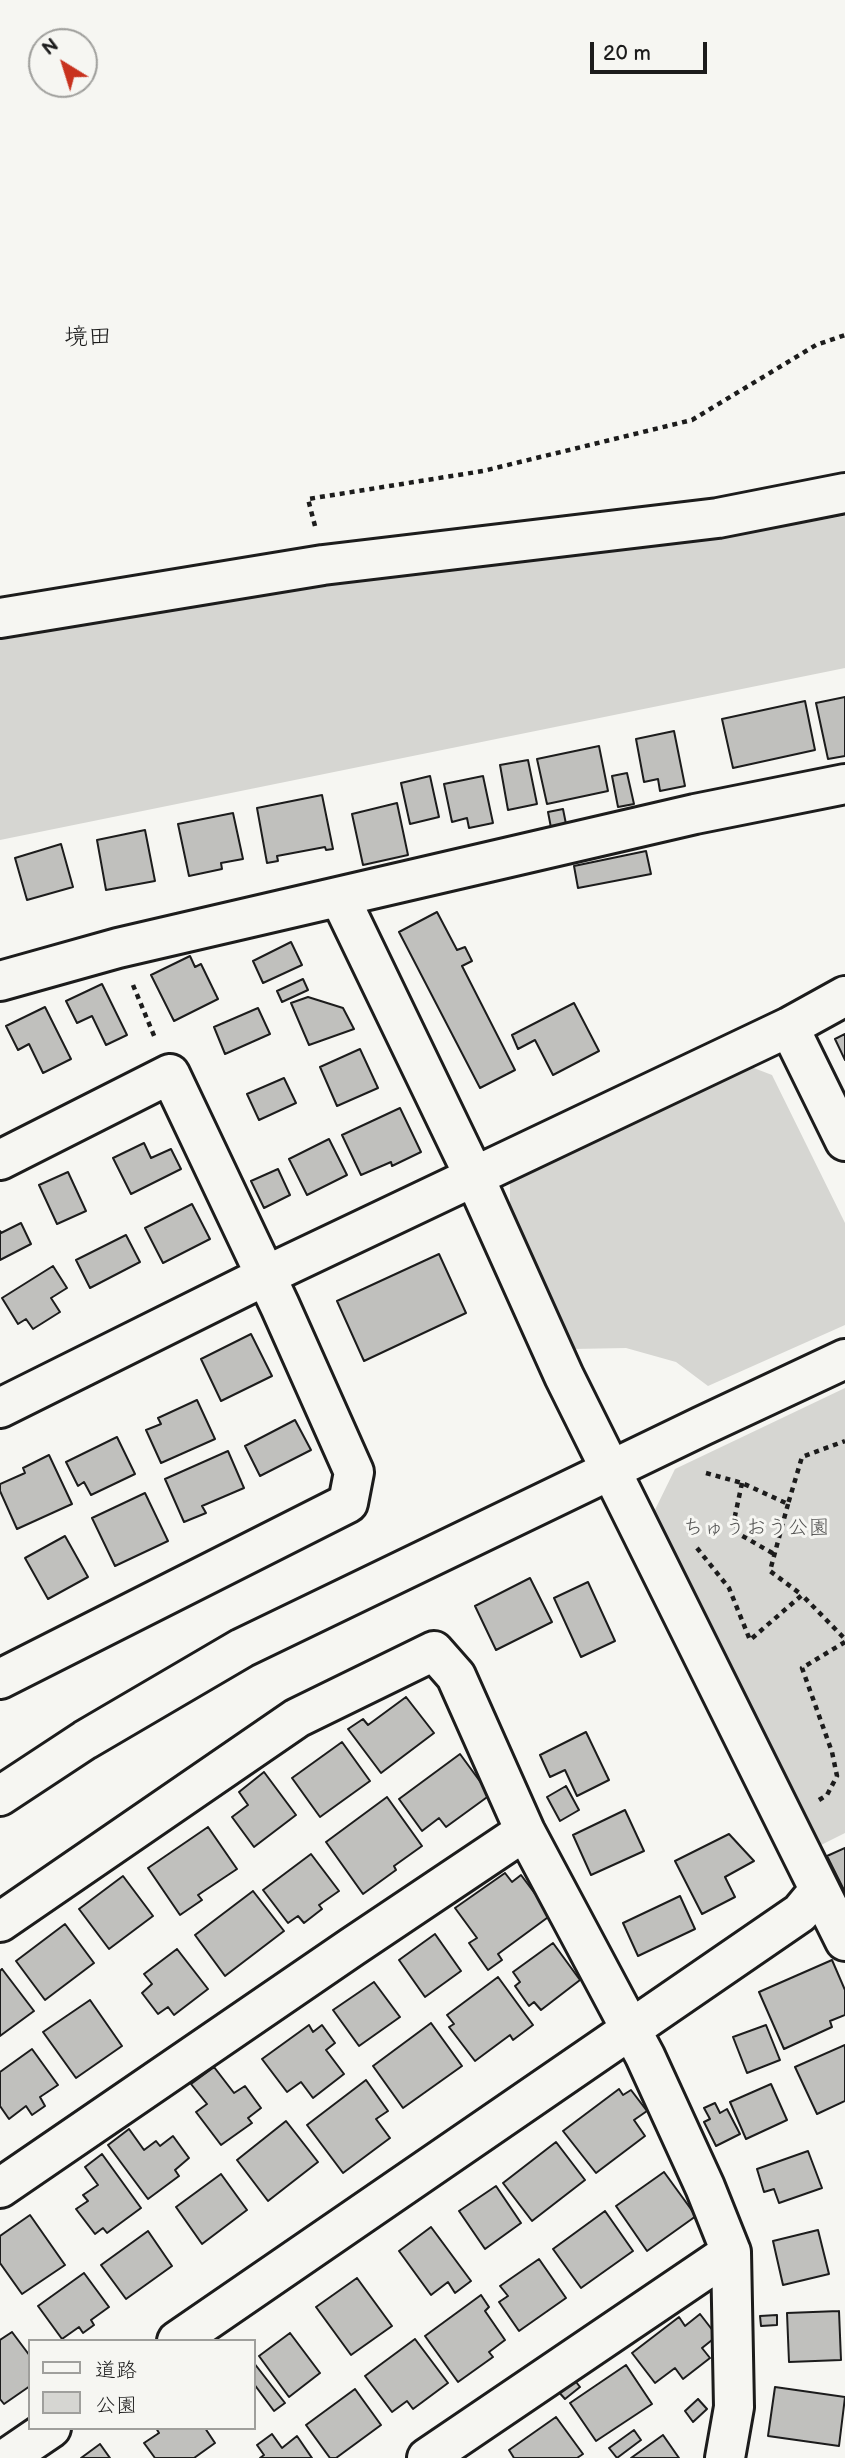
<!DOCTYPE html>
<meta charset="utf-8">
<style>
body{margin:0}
#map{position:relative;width:845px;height:2458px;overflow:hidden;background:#f6f6f2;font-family:"Balsamiq Sans","Klee One",sans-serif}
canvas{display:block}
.legend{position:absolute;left:28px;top:2339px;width:228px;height:91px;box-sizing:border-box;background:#f6f6f2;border:2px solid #9f9f9c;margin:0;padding:9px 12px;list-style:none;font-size:21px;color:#1c1c1c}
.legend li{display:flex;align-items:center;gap:14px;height:35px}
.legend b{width:35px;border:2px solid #9f9f9c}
.north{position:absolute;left:28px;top:28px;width:70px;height:70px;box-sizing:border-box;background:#f6f6f2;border:2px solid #9f9f9c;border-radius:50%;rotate:322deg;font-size:19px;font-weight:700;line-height:28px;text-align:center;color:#1c1c1c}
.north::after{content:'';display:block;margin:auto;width:24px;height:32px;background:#c8321e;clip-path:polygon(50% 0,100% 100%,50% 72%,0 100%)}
.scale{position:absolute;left:590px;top:42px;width:117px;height:32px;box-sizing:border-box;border:4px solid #1c1c1c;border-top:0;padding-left:9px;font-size:21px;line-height:24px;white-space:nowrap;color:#1c1c1c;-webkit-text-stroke:5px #f6f6f2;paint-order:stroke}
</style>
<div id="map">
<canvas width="845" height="2458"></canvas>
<ul class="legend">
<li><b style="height:9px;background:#f6f6f2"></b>道路</li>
<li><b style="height:19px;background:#d6d6d2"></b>公園</li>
</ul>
<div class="north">N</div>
<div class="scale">20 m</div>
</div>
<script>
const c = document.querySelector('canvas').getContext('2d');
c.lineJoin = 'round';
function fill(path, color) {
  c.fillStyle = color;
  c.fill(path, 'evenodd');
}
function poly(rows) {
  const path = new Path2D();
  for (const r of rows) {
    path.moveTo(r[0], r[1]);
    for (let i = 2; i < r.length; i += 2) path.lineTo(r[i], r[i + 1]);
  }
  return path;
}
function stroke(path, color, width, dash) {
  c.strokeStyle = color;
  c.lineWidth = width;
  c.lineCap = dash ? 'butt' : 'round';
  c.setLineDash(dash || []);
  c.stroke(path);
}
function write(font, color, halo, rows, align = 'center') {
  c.font = font + ' "Balsamiq Sans","Klee One",sans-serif';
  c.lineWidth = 6;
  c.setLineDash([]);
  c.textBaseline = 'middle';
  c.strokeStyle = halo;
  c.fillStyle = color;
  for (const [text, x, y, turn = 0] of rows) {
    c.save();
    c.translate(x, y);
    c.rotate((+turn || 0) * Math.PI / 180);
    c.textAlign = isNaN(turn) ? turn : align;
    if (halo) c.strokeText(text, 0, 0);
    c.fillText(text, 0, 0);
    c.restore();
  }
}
const green = poly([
 [845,516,845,668,0,840,0,640,255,595,757,531],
 [746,1065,772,1075,845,1223,845,1325,708,1386,676,1362,626,1348,573,1349,510,1212,510,1181],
 [845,1388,845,1833,817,1847,651,1518,675,1469]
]);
const building = poly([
 [845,697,845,756,828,759,816,703,845,697],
 [805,701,815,750,733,768,722,719,805,701],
 [674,731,685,786,660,791,658,779,644,782,636,739,674,731],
 [599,746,608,791,547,804,537,759,599,746],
 [528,760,537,804,508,810,500,765,528,760],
 [627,773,634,804,618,807,612,776,627,773],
 [430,776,439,817,410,824,401,783,430,776],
 [483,776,493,823,469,828,467,818,452,822,444,784,483,776],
 [322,795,333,849,326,850,325,847,277,856,278,861,267,863,257,808,322,795],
 [397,803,408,855,363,865,352,814,397,803],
 [563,809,567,829,552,833,548,812,563,809],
 [233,813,243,859,221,863,222,869,189,876,178,824,233,813],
 [145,830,155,881,106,890,97,840,145,830],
 [61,844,73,887,27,900,15,858,61,844],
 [646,851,651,874,578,888,574,866,646,851],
 [437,912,457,950,465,947,472,961,462,966,515,1070,480,1088,399,932,437,912],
 [291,942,302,965,263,983,253,961,291,942],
 [190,956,195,967,201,964,218,999,174,1021,151,975,190,956],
 [303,979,308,990,282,1002,277,991,303,979],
 [102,984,127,1035,106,1045,92,1016,77,1023,66,1001,102,984],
 [308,997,343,1008,354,1029,309,1045,291,1003,308,997],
 [574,1003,599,1051,553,1075,535,1040,518,1049,512,1035,574,1003],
 [45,1007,71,1059,43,1073,29,1044,18,1050,6,1026,45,1007],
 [258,1008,270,1034,225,1054,214,1027,258,1008],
 [845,1034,845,1060,835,1039,845,1034],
 [360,1049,378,1088,337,1106,320,1067,360,1049],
 [284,1078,296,1103,259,1120,247,1094,284,1078],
 [400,1108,421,1152,392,1166,391,1162,361,1175,342,1135,400,1108],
 [329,1139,347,1175,307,1195,289,1159,329,1139],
 [144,1143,151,1158,171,1149,181,1169,131,1194,113,1158,144,1143],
 [278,1169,290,1195,264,1208,251,1181,278,1169],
 [68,1172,86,1211,57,1224,39,1185,68,1172],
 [192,1204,210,1239,163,1263,145,1228,192,1204],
 [21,1223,31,1244,0,1260,0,1231,1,1233,21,1223],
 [126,1235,140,1262,90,1288,76,1260,126,1235],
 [439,1254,466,1313,364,1361,337,1301,439,1254],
 [53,1266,67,1288,51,1298,60,1312,33,1329,26,1319,18,1324,2,1298,53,1266],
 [251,1334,272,1376,221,1401,201,1359,251,1334],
 [197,1400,215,1439,161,1463,146,1430,161,1424,158,1418,197,1400],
 [295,1420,311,1450,260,1476,245,1446,295,1420],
 [117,1437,135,1474,91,1495,84,1482,78,1486,66,1462,117,1437],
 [228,1451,244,1488,202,1506,206,1513,184,1522,165,1479,228,1451],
 [49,1455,72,1504,17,1529,0,1491,0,1484,25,1473,23,1468,49,1455],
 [145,1493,168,1541,115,1566,92,1518,145,1493],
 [65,1536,88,1577,48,1599,25,1558,65,1536],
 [530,1578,552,1622,496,1650,475,1606,530,1578],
 [588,1582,615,1641,581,1657,554,1598,588,1582],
 [406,1697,434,1733,381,1773,348,1729,363,1719,368,1725,406,1697],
 [586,1732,609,1780,577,1796,565,1770,550,1777,540,1755,586,1732],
 [342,1742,370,1781,320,1817,292,1778,342,1742],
 [460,1754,490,1795,446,1827,439,1818,422,1831,399,1799,460,1754],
 [264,1772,296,1815,254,1847,232,1817,248,1805,239,1792,264,1772],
 [566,1786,579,1810,560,1821,547,1797,566,1786],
 [387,1797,422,1846,394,1866,396,1870,363,1894,326,1842,387,1797],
 [625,1810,644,1851,591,1875,573,1835,625,1810],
 [208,1827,237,1869,198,1895,202,1900,180,1915,148,1868,208,1827],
 [729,1834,754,1861,725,1877,735,1897,702,1914,675,1861,729,1834],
 [845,1848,845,1892,827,1856,845,1848],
 [311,1854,339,1891,319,1905,322,1909,304,1923,298,1916,288,1923,263,1890,311,1854],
 [505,1873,512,1882,521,1875,551,1915,498,1954,502,1960,488,1970,469,1943,477,1938,455,1908,505,1873],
 [123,1876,153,1916,109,1949,79,1909,123,1876],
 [253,1891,284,1931,225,1976,195,1935,253,1891],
 [680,1896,695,1929,638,1956,623,1923,680,1896],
 [65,1924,94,1963,45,2000,16,1961,65,1924],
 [435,1934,461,1971,425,1997,399,1960,435,1934],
 [553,1943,580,1980,541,2010,534,2002,529,2006,515,1986,520,1982,513,1972,553,1943],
 [177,1949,208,1989,174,2015,168,2007,158,2014,142,1993,152,1984,144,1974,177,1949],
 [832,1960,845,1990,845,2015,830,2021,832,2027,784,2049,759,1992,832,1960],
 [2,1969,34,2011,0,2036,0,1971,2,1969],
 [498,1977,533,2025,513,2040,510,2035,475,2061,449,2027,454,2024,447,2015,498,1977],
 [374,1982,400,2017,359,2046,333,2010,374,1982],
 [90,2000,122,2046,76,2078,43,2032,90,2000],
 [431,2023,462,2066,403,2108,373,2066,431,2023],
 [309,2025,313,2032,322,2025,335,2043,326,2050,344,2074,313,2098,301,2082,287,2092,262,2059,309,2025],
 [766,2025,780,2060,747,2073,733,2037,766,2025],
 [845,2045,845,2101,817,2114,795,2067,845,2045],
 [32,2049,58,2085,40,2097,45,2106,32,2115,26,2106,9,2119,0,2106,0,2072,32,2049],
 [214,2067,234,2093,245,2086,261,2108,248,2118,252,2123,221,2145,196,2112,207,2104,191,2084,214,2067],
 [366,2080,388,2111,376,2119,390,2138,343,2173,307,2125,366,2080],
 [771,2084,787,2120,746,2139,730,2102,771,2084],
 [619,2089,623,2095,631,2090,647,2111,634,2120,645,2136,596,2173,563,2131,619,2089],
 [715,2103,720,2113,727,2109,740,2134,716,2146,704,2122,710,2119,704,2108,715,2103],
 [286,2121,318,2162,268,2201,237,2160,286,2121],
 [129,2129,144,2150,156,2141,160,2146,173,2136,189,2158,175,2170,179,2176,148,2199,108,2145,129,2129],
 [556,2142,585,2180,532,2221,503,2183,556,2142],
 [808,2151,822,2188,779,2203,774,2189,764,2192,757,2169,808,2151],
 [102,2154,141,2208,107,2233,103,2228,95,2234,76,2209,88,2201,83,2195,98,2185,85,2167,102,2154],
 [664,2172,696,2216,647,2251,616,2206,664,2172],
 [221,2174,247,2210,202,2244,176,2207,221,2174],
 [496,2186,521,2223,485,2249,459,2211,496,2186],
 [605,2211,633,2251,581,2288,553,2249,605,2211],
 [30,2215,65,2265,22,2294,0,2263,0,2236,30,2215],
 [431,2227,471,2281,455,2293,448,2282,431,2295,399,2251,431,2227],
 [818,2230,829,2274,783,2285,773,2241,818,2230],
 [148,2231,172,2266,126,2299,101,2265,148,2231],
 [539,2259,566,2298,519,2331,499,2302,508,2296,500,2286,539,2259],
 [84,2273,109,2307,91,2320,94,2325,83,2333,79,2327,62,2339,38,2306,84,2273],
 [357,2278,392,2326,351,2355,316,2307,357,2278],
 [481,2295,489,2307,485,2311,505,2340,489,2352,493,2357,458,2382,425,2336,481,2295],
 [839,2311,841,2360,789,2362,787,2313,839,2311],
 [700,2314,717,2336,702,2348,710,2358,683,2379,675,2368,655,2383,632,2353,679,2317,685,2326,700,2314],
 [777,2315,777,2325,761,2326,760,2316,777,2315],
 [12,2332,30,2356,30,2386,4,2404,0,2399,0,2340,12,2332],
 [290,2333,320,2373,289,2397,259,2356,290,2333],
 [415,2339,448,2383,413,2409,407,2401,392,2412,365,2376,415,2339],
 [254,2363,285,2403,274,2411,254,2384,254,2363],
 [626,2365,652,2404,596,2441,570,2403,626,2365],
 [573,2378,580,2387,565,2399,557,2390,573,2378],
 [775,2387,845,2397,839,2446,768,2436,775,2387],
 [355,2389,381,2425,336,2458,330,2458,306,2425,355,2389],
 [698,2399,707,2409,693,2422,685,2411,698,2399],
 [556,2417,583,2454,577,2458,514,2458,509,2450,556,2417],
 [156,2428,205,2428,215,2443,194,2458,155,2458,144,2443,159,2433,156,2428],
 [634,2430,641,2440,617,2458,609,2448,634,2430],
 [272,2434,282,2448,297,2436,312,2458,260,2458,264,2455,257,2445,272,2434],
 [663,2435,679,2458,631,2458,663,2435],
 [100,2444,110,2458,81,2458,100,2444]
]);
const path = poly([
 [315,526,308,499,483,471,692,420,816,345,845,335],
 [133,985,155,1038],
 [706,1473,742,1483,788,1504,802,1457,845,1441],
 [742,1483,732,1530,774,1554],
 [788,1504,770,1571,802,1595],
 [697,1548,729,1588,750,1640,802,1595,845,1639],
 [819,1800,827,1795,837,1776,832,1752,802,1668,845,1642]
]);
const street = poly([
 [0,618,323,565,718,518,845,493],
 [340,898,474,1176,564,1376,845,1941],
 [0,981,118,948,695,814,845,784],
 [789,1027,845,1141],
 [0,1160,170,1074,280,1306,354,1472,348,1503,0,1679],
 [0,1408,265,1276,789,1027,845,996],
 [0,1922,297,1718,434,1651,456,1676,525,1831,645,2056,705,2187,731,2252,734,2407,725,2458],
 [0,2188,352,1947,525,1831],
 [177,2341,800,1913,819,1890],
 [7,2458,51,2428],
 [427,2458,731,2252]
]);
const secondary = poly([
 [0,1796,85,1740,242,1648,702,1426,845,1359]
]);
const parkNames = [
 ["ちゅうおう公園",756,1529]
];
const quarterNames = [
 ["境田",88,338]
];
fill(green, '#d6d6d2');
fill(building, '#c0c0bd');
stroke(building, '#1c1c1c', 2);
stroke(street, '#1c1c1c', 44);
stroke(secondary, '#1c1c1c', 44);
stroke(path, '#1c1c1c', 4.5, [5, 5]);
stroke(street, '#f6f6f2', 38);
stroke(secondary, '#f6f6f2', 38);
write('21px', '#545453', '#f6f6f2', parkNames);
write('24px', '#1c1c1c', '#f6f6f2', quarterNames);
</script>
